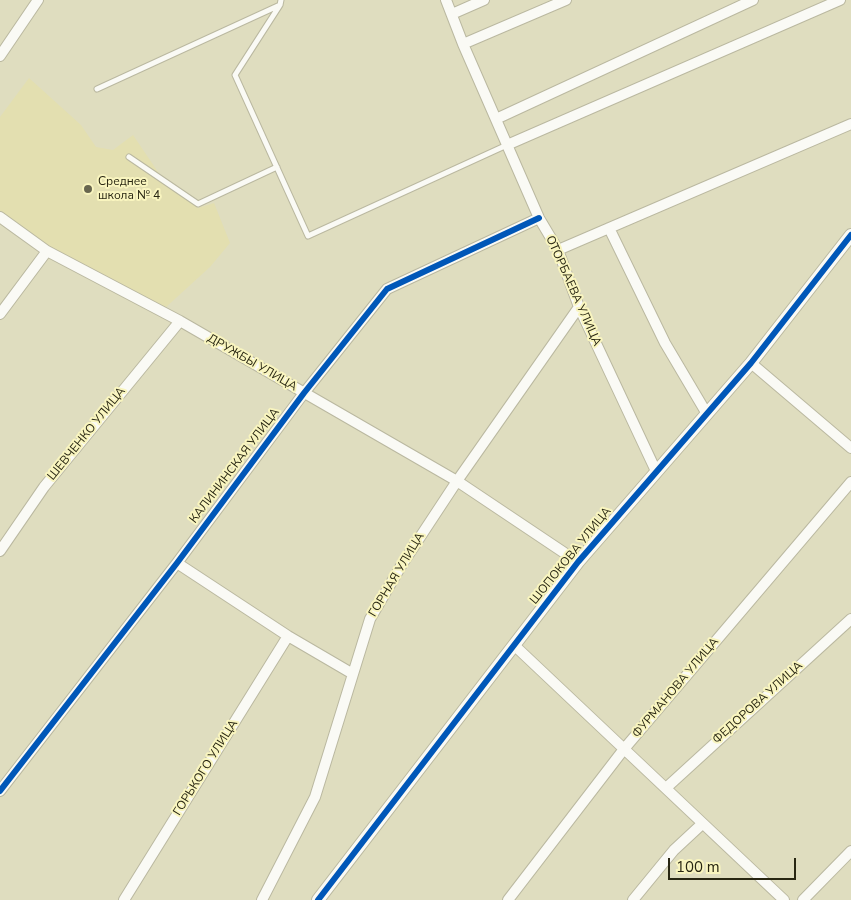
<!DOCTYPE html>
<meta charset="utf-8">
<style>
body{margin:0}
#map{position:relative;width:851px;height:900px;overflow:hidden;background:#dfddbf;font-family:"Nunito Sans",sans-serif}
canvas{display:block}
.scale{position:absolute;left:668px;top:858px;width:128px;height:22px;box-sizing:border-box;border:2px solid #282612;border-top:0;padding-left:6px;font-size:15px;line-height:18px;white-space:nowrap;color:#282612;-webkit-text-stroke:4px #f9f5bf;paint-order:stroke}
</style>
<div id="map">
<canvas width="851" height="900"></canvas>
<div class="scale">100 m</div>
</div>
<script>
const c = document.querySelector('canvas').getContext('2d');
c.lineJoin = 'round';
function fill(path, color) {
  c.fillStyle = color;
  c.fill(path, 'evenodd');
}
function poly(rows) {
  const path = new Path2D();
  for (const r of rows) {
    path.moveTo(r[0], r[1]);
    for (let i = 2; i < r.length; i += 2) path.lineTo(r[i], r[i + 1]);
  }
  return path;
}
function stroke(path, color, width, dash) {
  c.strokeStyle = color;
  c.lineWidth = width;
  c.lineCap = dash ? 'butt' : 'round';
  c.setLineDash(dash || []);
  c.stroke(path);
}
function write(font, color, halo, rows, align = 'center') {
  c.font = font + ' "Nunito Sans",sans-serif';
  c.lineWidth = 4;
  c.setLineDash([]);
  c.textBaseline = 'middle';
  c.strokeStyle = halo;
  c.fillStyle = color;
  for (const [text, x, y, turn = 0] of rows) {
    c.save();
    c.translate(x, y);
    c.rotate((+turn || 0) * Math.PI / 180);
    c.textAlign = isNaN(turn) ? turn : align;
    if (halo) c.strokeText(text, 0, 0);
    c.fillText(text, 0, 0);
    c.restore();
  }
}
const built = poly([
 [29,78,81,125,96,147,113,150,133,135,160,175,198,208,214,203,230,243,210,267,165,308,50,248,0,212,0,117]
]);
const service = poly([
 [280,5,235,75,308,236,507,145],
 [97,89,280,5,281,0],
 [129,157,198,204,277,167]
]);
const minor = poly([
 [446,0,463,44,539,218,558,250,579,307,656,471],
 [452,14,484,0],
 [463,44,566,0],
 [0,56,38,0],
 [496,119,753,0],
 [507,145,840,0],
 [0,217,47,251,180,321,457,481,578,562],
 [609,228,665,343,707,414],
 [558,250,851,124],
 [0,314,47,251],
 [751,363,851,448],
 [0,551,44,487,180,321],
 [177,563,288,636,353,674],
 [515,646,784,900],
 [666,788,851,619],
 [0,791,177,563,304,393,387,289,539,218],
 [124,900,288,636],
 [262,900,315,797,370,619,401,566,457,481,579,307],
 [508,900,624,749,851,482],
 [633,900,674,850,702,824],
 [803,900,851,851]
]);
const tertiary = poly([
 [318,900,578,562,751,363,851,235]
]);
const cycleway = poly([
 [0,791,177,563,304,393,387,289,539,218],
 [318,900,578,562,751,363,851,235]
]);
const markers = [
 [88,189,5,"#68664f"]
];
const poiNames = [
 ["Среднее",98,182],
 ["школа № 4",98,196]
];
const streetNames = [
 ["ОТОРБАЕВА УЛИЦА",573,291,66],
 ["ДРУЖБЫ УЛИЦА",252,363,30],
 ["ШЕВЧЕНКО УЛИЦА",87,434,-51],
 ["КАЛИНИНСКАЯ УЛИЦА",235,466,-53],
 ["ШОПОКОВА УЛИЦА",571,556,-51],
 ["ГОРНАЯ УЛИЦА",397,575,-59],
 ["ФУРМАНОВА УЛИЦА",676,688,-50],
 ["ФЕДОРОВА УЛИЦА",758,703,-42],
 ["ГОРЬКОГО УЛИЦА",206,768,-58]
];
fill(built, '#e3dfb0');
stroke(service, '#bab8a0', 7);
stroke(minor, '#bab8a0', 12);
stroke(tertiary, '#bab8a0', 14);
stroke(service, '#fafaf5', 5);
stroke(minor, '#fafaf5', 10);
stroke(tertiary, '#fafaf5', 12);
stroke(cycleway, '#0057b8', 6);
for (const [x, y, r, color] of markers) {
  const dot = new Path2D();
  dot.arc(x, y, r, 0, 2 * Math.PI);
  c.fillStyle = color;
  c.fill(dot);
  stroke(dot, '#f9f5bf', 2);
}
write('12px', '#282612', '#f9f5bf', poiNames, 'left');
write('12px', '#282612', '#f9f5bf', streetNames);
</script>
